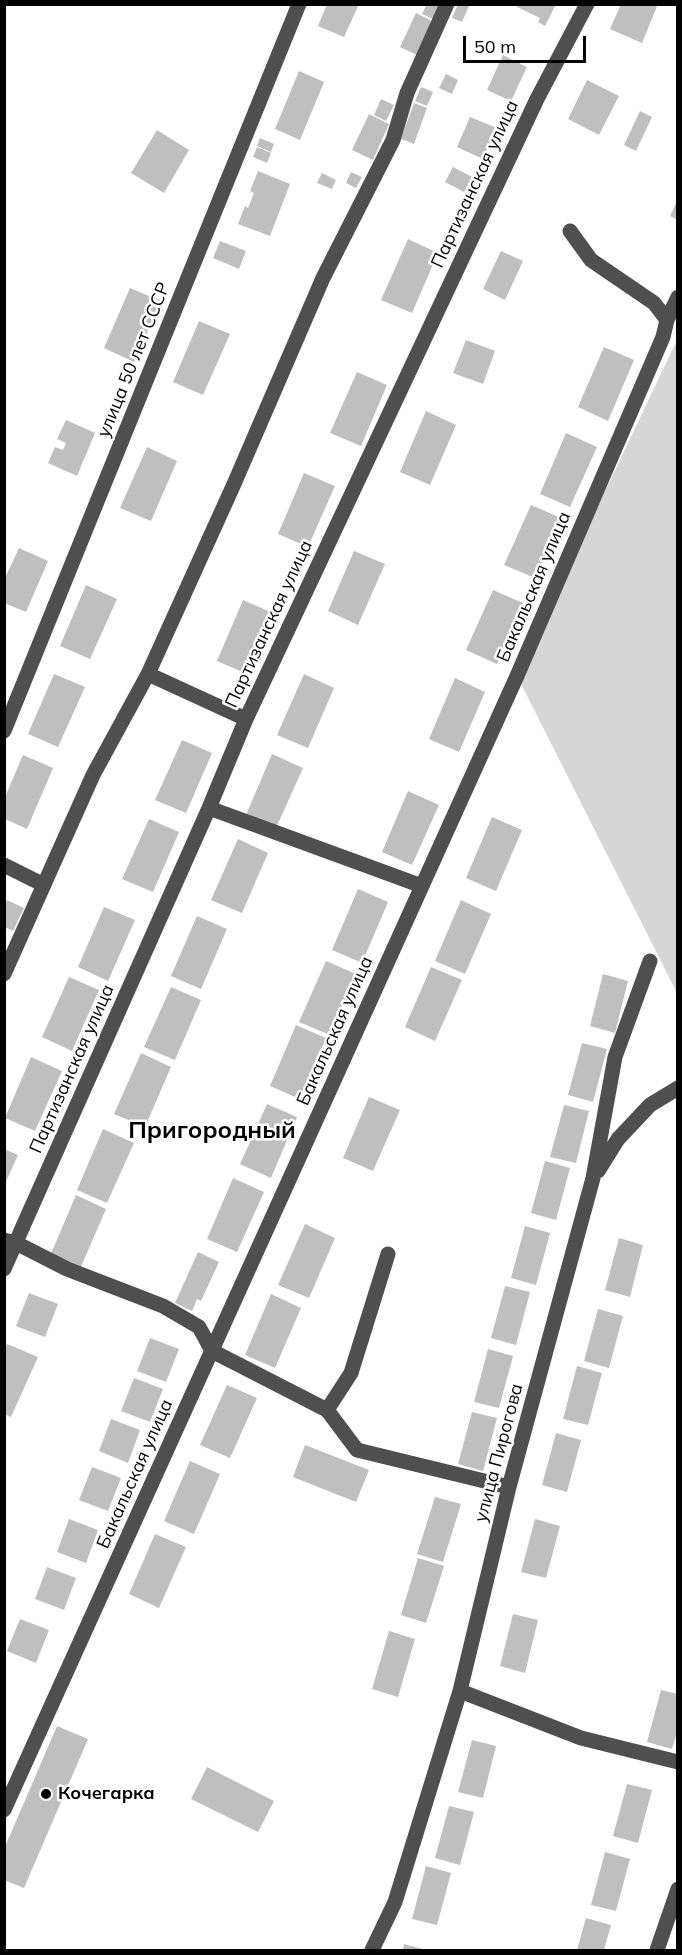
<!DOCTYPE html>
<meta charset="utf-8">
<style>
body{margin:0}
#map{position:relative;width:682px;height:1955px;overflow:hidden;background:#fff;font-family:Mulish,sans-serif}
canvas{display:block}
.frame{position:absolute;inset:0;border:6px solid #000;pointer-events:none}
.scale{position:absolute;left:463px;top:36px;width:123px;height:27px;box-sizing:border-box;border:3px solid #000;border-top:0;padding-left:8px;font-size:18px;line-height:21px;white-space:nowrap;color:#000;-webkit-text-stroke:4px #fff;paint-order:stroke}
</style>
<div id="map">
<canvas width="682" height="1955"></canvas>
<div class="frame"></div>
<div class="scale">50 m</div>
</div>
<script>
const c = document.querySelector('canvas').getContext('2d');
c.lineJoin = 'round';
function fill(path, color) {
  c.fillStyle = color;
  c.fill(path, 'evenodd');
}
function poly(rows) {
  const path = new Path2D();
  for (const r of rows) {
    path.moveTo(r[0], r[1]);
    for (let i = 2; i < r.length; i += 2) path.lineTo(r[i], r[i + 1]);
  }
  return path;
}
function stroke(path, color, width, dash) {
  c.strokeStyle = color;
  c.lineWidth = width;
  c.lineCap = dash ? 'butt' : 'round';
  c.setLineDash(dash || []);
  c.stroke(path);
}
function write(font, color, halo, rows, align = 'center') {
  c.font = font + ' Mulish,sans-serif';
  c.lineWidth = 5;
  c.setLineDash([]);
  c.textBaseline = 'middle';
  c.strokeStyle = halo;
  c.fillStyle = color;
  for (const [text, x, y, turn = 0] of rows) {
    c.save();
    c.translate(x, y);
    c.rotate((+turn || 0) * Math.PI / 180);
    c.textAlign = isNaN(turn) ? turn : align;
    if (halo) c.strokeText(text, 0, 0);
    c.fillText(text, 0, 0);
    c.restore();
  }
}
const green = poly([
 [677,340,677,993,517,676]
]);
const building = poly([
 [327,4,359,4,344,37,318,26],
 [427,4,442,4,435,20,422,14],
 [458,4,470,4,462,22,452,18],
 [518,4,556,4,545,26,538,22,540,18,517,7],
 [621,4,658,4,642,43,610,29],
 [416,13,434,22,417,55,400,47],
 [503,55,527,67,511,101,487,90],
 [299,71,324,82,300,140,275,129],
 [446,74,458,80,452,94,439,88],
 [587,80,619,96,599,135,568,119],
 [421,87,433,92,427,106,415,101],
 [381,99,394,105,386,121,374,115],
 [414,103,427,108,414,144,401,139],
 [640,111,652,117,636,151,624,145],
 [369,114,389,124,373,160,352,150],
 [470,117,497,128,483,159,457,147],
 [157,130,189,150,164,193,131,173],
 [260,138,274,144,271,152,257,146],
 [257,147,271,153,267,163,253,157],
 [453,167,472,177,464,192,445,182],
 [258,171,290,184,270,236,238,224,245,206,248,208,254,193,250,191],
 [351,172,362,177,356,188,346,183],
 [322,173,336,180,332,189,317,183],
 [678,199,678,220,670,216],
 [408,239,438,253,412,313,381,300],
 [220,241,246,251,239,269,213,258],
 [501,251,523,261,505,300,483,289],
 [130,288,161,301,134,362,104,348],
 [199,321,230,334,203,395,173,382],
 [466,340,495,351,483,384,453,373],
 [604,347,634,360,608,421,578,407],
 [357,372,387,385,361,446,330,433],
 [426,411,456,425,430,485,400,472],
 [66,420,95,433,77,476,48,463,55,447,63,450,66,443,57,439],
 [566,433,597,447,570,507,540,494],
 [147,447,177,461,151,521,120,508],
 [304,473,335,486,308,547,278,534],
 [531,505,561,518,535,578,504,565],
 [19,548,48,561,26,612,4,603,4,580],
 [354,551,385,564,358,625,328,611],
 [86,585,117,599,90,659,60,646],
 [493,590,523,603,497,664,466,650],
 [243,600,273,613,247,674,217,661],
 [54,674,85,687,58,747,28,734],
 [304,674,334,688,308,748,277,735],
 [455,678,485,692,459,752,429,739],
 [182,740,212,753,186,813,155,800],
 [272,754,303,768,276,828,246,815],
 [23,755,53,768,27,829,5,819,5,797],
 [408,791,439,805,412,865,382,852],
 [492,817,522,830,496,891,466,878],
 [149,819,179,832,153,892,122,879],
 [238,839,268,853,242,913,211,900],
 [358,889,388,902,362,963,332,950],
 [7,900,24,908,13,931,5,927,5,906],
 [461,900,491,914,465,974,435,961],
 [104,907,135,920,108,981,78,967],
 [197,916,227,929,201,989,171,976],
 [326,961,356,974,330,1035,299,1022],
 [431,967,462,980,435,1041,405,1027],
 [603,974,628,981,615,1033,590,1026],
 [69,977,99,990,72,1051,42,1037],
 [171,987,201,1000,175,1060,144,1047],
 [296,1025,326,1038,300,1099,270,1086],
 [582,1043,607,1049,593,1102,568,1095],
 [141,1053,171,1067,145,1127,114,1114],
 [31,1057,62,1071,35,1131,5,1118],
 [369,1097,400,1110,373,1171,343,1158],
 [267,1104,297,1117,271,1178,240,1164],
 [564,1105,589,1111,576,1163,550,1157],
 [103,1129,134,1143,107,1203,77,1190],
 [4,1149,18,1155,4,1186],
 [545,1161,570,1168,556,1220,531,1213],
 [233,1178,264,1192,237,1252,207,1239],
 [76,1195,106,1209,80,1269,50,1256],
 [305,1224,335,1238,309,1298,278,1285],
 [525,1226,550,1233,536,1285,511,1278],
 [619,1238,643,1245,630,1297,605,1290],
 [198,1252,219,1262,201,1301,197,1299,192,1311,175,1303],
 [505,1286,530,1292,516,1345,491,1338],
 [29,1293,58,1304,45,1337,16,1326],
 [271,1294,301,1308,275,1368,245,1355],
 [598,1309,623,1316,609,1368,584,1361],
 [150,1338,179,1349,166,1382,137,1371],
 [7,1344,38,1357,11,1417,4,1414,4,1350],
 [488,1349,513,1356,499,1408,474,1402],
 [577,1366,602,1373,588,1425,563,1419],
 [134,1378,163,1389,150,1422,121,1411],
 [227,1385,257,1398,230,1458,200,1445],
 [472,1412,497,1418,483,1471,458,1464],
 [111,1419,140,1430,128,1463,99,1451],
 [556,1433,581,1440,567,1492,542,1485],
 [305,1445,369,1470,356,1502,293,1477],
 [190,1461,220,1474,194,1534,164,1521],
 [92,1467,121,1478,108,1511,79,1500],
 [435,1497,461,1504,443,1562,417,1554],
 [69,1519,98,1530,86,1563,57,1552],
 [535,1519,560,1526,546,1578,521,1572],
 [155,1534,186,1547,159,1608,129,1594],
 [418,1558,444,1566,426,1623,401,1615],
 [47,1567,76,1578,64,1610,35,1599],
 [513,1614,538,1620,525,1673,500,1666],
 [20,1619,49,1630,36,1663,7,1651],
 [389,1631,415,1639,398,1697,372,1689],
 [661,1690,678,1694,678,1729,672,1749,647,1742],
 [57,1726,88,1739,24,1888,4,1880,4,1849],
 [472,1740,496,1746,483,1798,458,1792],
 [207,1767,274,1801,258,1832,191,1799],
 [627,1784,652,1790,638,1843,613,1836],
 [449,1806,474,1812,460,1865,435,1858],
 [605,1852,630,1859,616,1911,591,1905],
 [426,1866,451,1873,437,1925,412,1919],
 [586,1918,611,1925,604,1950,577,1950],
 [404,1944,426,1950,403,1950]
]);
const minor = poly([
 [570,231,591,260,654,303,667,320],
 [148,674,246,719],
 [4,731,299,4],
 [209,808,422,886],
 [4,865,44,885],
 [4,974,93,775,148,674,234,484,323,278,393,140,407,93,447,4],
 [598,1171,618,1139,650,1105,678,1088],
 [4,1240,16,1243,67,1269,163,1306,199,1327,212,1351,327,1410,357,1450,509,1487],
 [4,1269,209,808,246,719,537,99,587,4],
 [327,1410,351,1373,388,1254],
 [460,1691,581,1738,678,1762],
 [4,1810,517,676,663,337,667,320,678,297],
 [372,1950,395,1902,460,1691,509,1487,593,1178,615,1057,650,961],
 [657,1950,678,1889]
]);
const markers = [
 [46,1794,6,"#000"]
];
const streetNames = [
 ["Партизанская улица",475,184,-65],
 ["улица 50 лет СССР",134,360,-68],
 ["Бакальская улица",534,587,-67],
 ["Партизанская улица",269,624,-65],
 ["Бакальская улица",335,1031,-66],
 ["Партизанская улица",72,1069,-66],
 ["улица Пирогова",499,1453,-75],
 ["Бакальская улица",135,1474,-66]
];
const poiNames = [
 ["Кочегарка",58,1794]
];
const districtNames = [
 ["Пригородный",212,1131]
];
fill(green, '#d6d6d6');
fill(building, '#bfbfbf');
stroke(minor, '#4f4f4f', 15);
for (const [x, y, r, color] of markers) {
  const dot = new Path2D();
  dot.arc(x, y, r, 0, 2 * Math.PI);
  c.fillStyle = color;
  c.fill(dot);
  stroke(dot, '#fff', 2);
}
write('18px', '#000', '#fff', streetNames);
write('bold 18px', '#000', '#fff', poiNames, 'left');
write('bold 24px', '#000', '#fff', districtNames);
</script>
